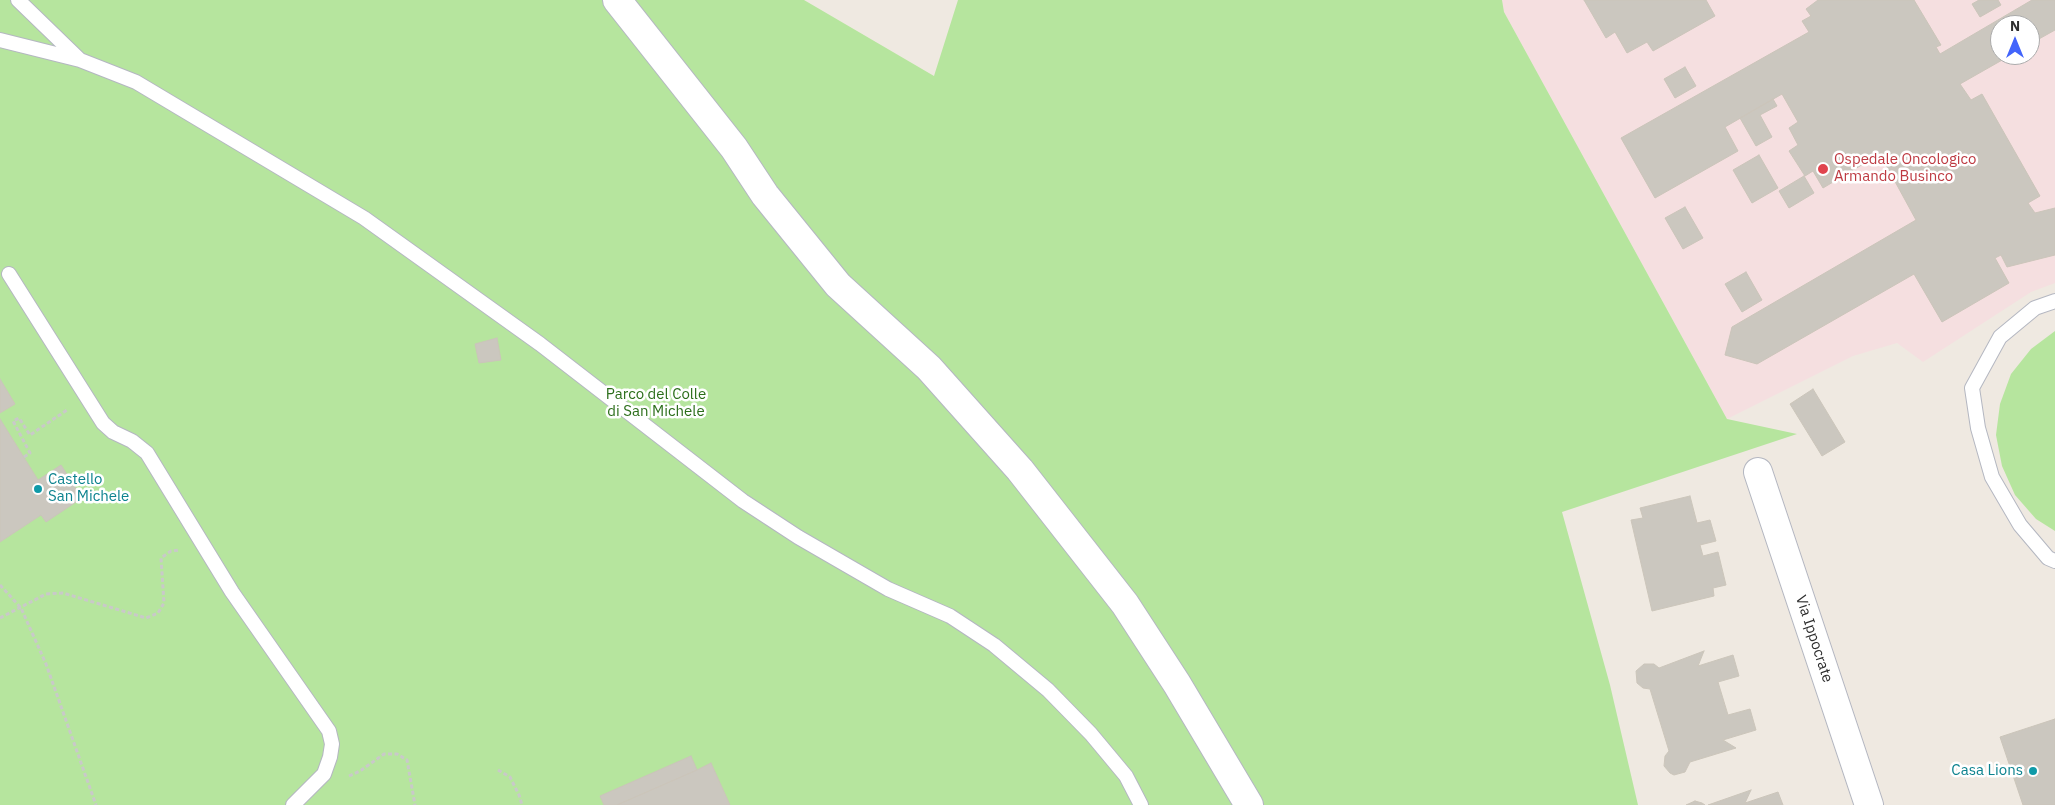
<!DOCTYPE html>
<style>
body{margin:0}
#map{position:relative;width:2055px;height:805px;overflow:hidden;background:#efe9e1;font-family:"IBM Plex Sans",sans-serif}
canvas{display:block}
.north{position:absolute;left:1990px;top:15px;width:50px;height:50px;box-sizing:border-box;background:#fff;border:1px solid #ababab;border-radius:50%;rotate:0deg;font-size:14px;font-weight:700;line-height:20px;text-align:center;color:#2e2e2e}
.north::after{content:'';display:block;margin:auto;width:18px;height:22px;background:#4264fb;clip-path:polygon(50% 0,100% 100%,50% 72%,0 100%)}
</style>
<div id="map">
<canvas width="2055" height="805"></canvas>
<div class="north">N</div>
</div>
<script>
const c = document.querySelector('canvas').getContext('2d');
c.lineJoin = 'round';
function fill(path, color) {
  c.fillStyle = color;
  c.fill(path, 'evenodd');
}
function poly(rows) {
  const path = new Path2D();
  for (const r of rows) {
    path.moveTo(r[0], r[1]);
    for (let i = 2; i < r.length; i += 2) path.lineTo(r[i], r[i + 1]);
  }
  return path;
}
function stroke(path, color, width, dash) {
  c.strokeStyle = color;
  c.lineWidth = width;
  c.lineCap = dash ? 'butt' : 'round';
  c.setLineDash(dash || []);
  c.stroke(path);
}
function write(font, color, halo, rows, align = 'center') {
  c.font = font + ' "IBM Plex Sans",sans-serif';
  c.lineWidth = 5;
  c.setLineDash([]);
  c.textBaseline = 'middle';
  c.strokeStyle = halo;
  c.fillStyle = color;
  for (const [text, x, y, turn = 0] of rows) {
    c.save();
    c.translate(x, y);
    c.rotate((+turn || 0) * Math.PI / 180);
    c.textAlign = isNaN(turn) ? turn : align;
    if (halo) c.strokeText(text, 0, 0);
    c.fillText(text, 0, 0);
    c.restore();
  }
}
const medical = poly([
 [1502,0,2055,0,2055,283,2031,292,1923,362,1897,343,1853,356,1727,419,1504,12],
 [2000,25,2030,25,2030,55,2000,55]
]);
const green = poly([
 [0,0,804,0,934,76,958,0,1502,0,1504,12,1727,419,1797,434,1562,512,1610,685,1638,805,0,805],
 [2055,331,2055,531,2036,519,2015,495,2002,466,1996,435,2000,404,2011,374,2031,349]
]);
const building = poly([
 [1584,0,1706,0,1715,16,1653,51,1647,42,1627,53,1615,32,1606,38,1584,0],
 [1818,0,1914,0,1941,45,1936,47,1940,54,2032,0,2055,0,2055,30,2030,44,2030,25,2000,25,2000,55,2011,55,1960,84,1971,100,1982,94,2040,196,2028,203,2035,213,2055,208,2055,255,2007,267,2001,255,1995,258,2009,283,1942,322,1914,274,1757,364,1725,355,1732,327,1916,220,1880,154,1823,188,1813,171,1805,176,1789,151,1798,145,1789,128,1798,122,1782,94,1725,127,1738,151,1655,198,1621,138,1809,32,1802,21,1811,16,1806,9,1818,0],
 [1979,0,1998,0,2001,5,1980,17,1972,4,1979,0],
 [1685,67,1696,86,1675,98,1664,79,1685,67],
 [1773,99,1777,106,1760,115,1772,137,1756,146,1740,118,1773,99],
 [1759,155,1778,188,1752,203,1733,170,1759,155],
 [1804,176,1814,193,1789,208,1779,191,1804,176],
 [1685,207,1703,238,1683,249,1665,218,1685,207],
 [1746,272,1762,300,1742,312,1725,284,1746,272],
 [497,338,501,360,479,363,475,344,497,338],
 [0,379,15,404,0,413,0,379],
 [1813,389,1845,442,1822,456,1790,404,1813,389],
 [0,419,38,480,61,465,82,498,46,522,41,515,0,542,0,419],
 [1690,496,1697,523,1710,520,1716,541,1700,545,1703,556,1718,552,1726,585,1713,588,1714,596,1652,611,1631,520,1643,518,1640,508,1690,496],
 [1704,651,1698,666,1733,655,1739,676,1718,682,1728,715,1750,709,1756,730,1723,740,1736,748,1690,762,1685,772,1674,775,1670,773,1664,766,1665,756,1669,751,1650,689,1643,688,1637,683,1636,671,1644,664,1654,664,1659,668,1704,651],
 [2055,719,2055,805,2023,805,2000,737,2055,719],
 [691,756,697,770,617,805,604,805,600,796,691,756],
 [711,763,730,805,617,805,697,770,711,763],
 [1751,790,1745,803,1778,792,1783,805,1708,805,1751,790],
 [1695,801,1702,803,1705,805,1686,805,1695,801]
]);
const path = poly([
 [24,457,30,453,13,421,19,418,30,435,67,410],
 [0,585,21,608,46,664,96,805],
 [0,618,46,594,63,593,146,618,158,613,164,603,161,558,171,551,179,550],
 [498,770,510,777,519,795,522,805],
 [349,776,360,771,384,754,397,754,407,760,415,805]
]);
const lane = poly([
 [18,0,80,60],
 [0,40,80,60,136,82,364,218,540,344,743,501,798,537,888,589,950,616,994,645,1048,690,1091,734,1126,776,1141,805],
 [9,274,103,423,113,432,132,441,147,453,232,592,329,731,332,744,330,757,324,774,293,805],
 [2055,301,2035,308,2000,337,1972,388,1978,428,1992,477,2020,525,2048,558,2055,561]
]);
const street = poly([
 [617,0,734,148,765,195,838,285,929,368,1020,470,1125,604,1177,684,1249,805],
 [1758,472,1869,805]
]);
const markers = [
 [1823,169,6,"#e0444e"],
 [38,489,5,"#0f9aa8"],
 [2033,771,5,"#0f9aa8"]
];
const healthNames = [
 ["Ospedale Oncologico",1834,160],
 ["Armando Businco",1834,177]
];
const parkNames = [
 ["Parco del Colle",656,395],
 ["di San Michele",656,412]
];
const cultureNames = [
 ["Castello",48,480],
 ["San Michele",48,497],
 ["Casa Lions",2023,771,"right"]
];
const streetNames = [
 ["Via Ippocrate",1814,639,72]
];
fill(medical, '#f5dfe0');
fill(green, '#b6e59e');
fill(building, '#cbc7bf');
stroke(building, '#cbc5ba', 1);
stroke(lane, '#b4b7c1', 16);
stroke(street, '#b4b7c1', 30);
stroke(path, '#c9c9c9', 3, [4, 2.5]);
stroke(lane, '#fff', 14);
stroke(street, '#fff', 28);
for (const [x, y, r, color] of markers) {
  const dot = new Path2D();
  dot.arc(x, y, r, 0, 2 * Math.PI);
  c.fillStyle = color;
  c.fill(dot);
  stroke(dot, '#fff', 2);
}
write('15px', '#be3a42', '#fff', healthNames, 'left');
write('15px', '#2c6e1b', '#fff', parkNames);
write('15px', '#0d838f', '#fff', cultureNames, 'left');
write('15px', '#2e2e2e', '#fff', streetNames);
</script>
